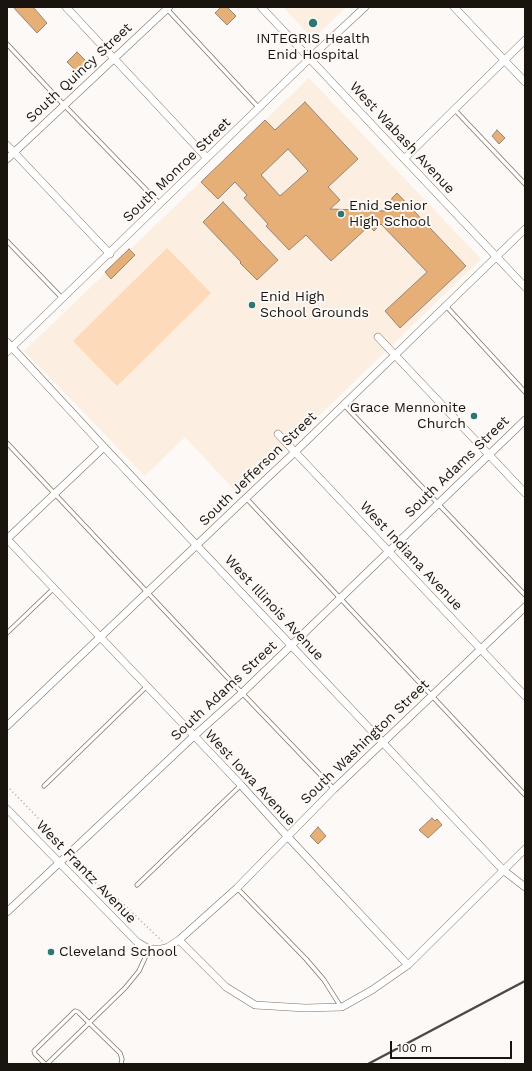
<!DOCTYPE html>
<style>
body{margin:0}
#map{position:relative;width:532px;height:1071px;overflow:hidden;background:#fcf9f6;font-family:"Work Sans",sans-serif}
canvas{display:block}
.frame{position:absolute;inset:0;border:8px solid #19140e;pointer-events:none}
.scale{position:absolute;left:390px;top:1041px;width:122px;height:18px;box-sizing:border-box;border:2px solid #19140e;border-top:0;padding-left:5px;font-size:12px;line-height:14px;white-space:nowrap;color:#19140e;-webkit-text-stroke:3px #fcf9f6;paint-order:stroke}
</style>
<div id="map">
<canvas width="532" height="1071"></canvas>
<div class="frame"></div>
<div class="scale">100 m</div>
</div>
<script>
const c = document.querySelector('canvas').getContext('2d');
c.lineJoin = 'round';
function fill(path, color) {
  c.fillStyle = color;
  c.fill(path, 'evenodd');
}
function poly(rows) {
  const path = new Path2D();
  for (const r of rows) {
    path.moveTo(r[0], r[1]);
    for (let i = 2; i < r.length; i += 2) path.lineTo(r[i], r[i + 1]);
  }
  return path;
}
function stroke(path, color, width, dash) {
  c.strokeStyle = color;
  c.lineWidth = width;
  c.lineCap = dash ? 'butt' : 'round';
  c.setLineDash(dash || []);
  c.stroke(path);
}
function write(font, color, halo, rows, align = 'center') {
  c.font = font + ' "Work Sans",sans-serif';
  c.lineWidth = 4;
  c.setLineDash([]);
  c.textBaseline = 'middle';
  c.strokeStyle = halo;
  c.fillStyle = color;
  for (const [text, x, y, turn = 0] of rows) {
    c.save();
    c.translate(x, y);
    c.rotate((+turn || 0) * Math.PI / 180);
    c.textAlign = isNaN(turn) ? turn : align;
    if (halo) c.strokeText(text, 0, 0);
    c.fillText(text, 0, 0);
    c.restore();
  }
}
const built = poly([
 [283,7,346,7,313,39],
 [309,78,481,259,238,494,185,437,145,476,24,351]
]);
const green = poly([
 [167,248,211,293,117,386,73,341]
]);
const building = poly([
 [13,7,33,7,47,23,37,33,13,7],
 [221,7,227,7,236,16,227,25,215,13,221,7],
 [77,52,87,62,77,72,67,62,77,52],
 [305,102,358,159,328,187,340,200,330,209,385,211,385,203,391,203,392,198,397,193,466,266,400,328,385,311,427,272,381,224,374,231,369,226,331,261,306,235,289,250,266,226,268,224,244,198,247,195,235,182,218,199,201,182,265,120,275,130,305,102],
 [288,149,308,171,280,196,261,175,288,149],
 [497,130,505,138,499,144,492,136,497,130],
 [223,202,278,260,257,280,240,263,241,262,203,222,223,202],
 [129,249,135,255,111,279,105,272,129,249],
 [432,818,435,821,437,819,442,825,428,838,419,830,432,818],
 [318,827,326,836,318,844,310,836,318,827]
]);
const path = poly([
 [7,786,40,820,63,848],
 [74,859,93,881,118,899,162,941]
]);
const lane = poly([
 [167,9,259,108],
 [7,44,64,105,160,204],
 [454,109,525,184],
 [7,241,62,298],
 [446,306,525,392],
 [344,405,525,595],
 [7,443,242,693,334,789],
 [246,498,525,795],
 [7,633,53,589],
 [44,786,146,687],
 [137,885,241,785],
 [237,888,306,959,324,980,341,1007],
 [45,1064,35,1054,34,1051,75,1011,78,1012,120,1053,122,1059,121,1064],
 [47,1064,125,988,139,971,149,949]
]);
const street = poly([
 [66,7,207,158],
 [261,7,525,287],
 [454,7,525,82],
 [7,145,110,254],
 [7,159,169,7],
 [404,159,525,40],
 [378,337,525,493],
 [7,342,104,447,503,870,525,887],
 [7,352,309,59,365,7],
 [278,434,525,696],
 [7,539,241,785,287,836,408,965],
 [7,539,104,447],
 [7,726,246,498,295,452,525,229],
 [7,809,137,942,149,949,161,949,168,947,179,940,237,888,334,789,525,607],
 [7,912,194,736,242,693,525,420],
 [179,940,226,987,255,1005,305,1008,342,1007,372,990,408,965,525,849]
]);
const rail = poly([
 [368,1064,525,981]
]);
const markers = [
 [313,23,5,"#2d7674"],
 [341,214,4,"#2d7674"],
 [252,305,4,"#2d7674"],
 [474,416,4,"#2d7674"],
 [51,952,4,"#2d7674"]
];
const poiNames = [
 ["INTEGRIS Health",313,39,"center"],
 ["Enid Hospital",313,55,"center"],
 ["Enid Senior",349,206],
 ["High School",349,222],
 ["Enid High",260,297],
 ["School Grounds",260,313],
 ["Grace Mennonite",466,408,"right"],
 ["Church",466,424,"right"],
 ["Cleveland School",59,952]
];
const streetNames = [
 ["South Quincy Street",79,73,-43],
 ["West Wabash Avenue",402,138,47],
 ["South Monroe Street",177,170,-44],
 ["South Adams Street",457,467,-44],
 ["South Jefferson Street",258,469,-44],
 ["West Indiana Avenue",411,556,47],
 ["West Illinois Avenue",274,608,47],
 ["South Adams Street",224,691,-43],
 ["South Washington Street",365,742,-44],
 ["West Iowa Avenue",250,778,47],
 ["West Frantz Avenue",86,872,46]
];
fill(built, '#fceee1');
fill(green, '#fcdaba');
fill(building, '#e6af78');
stroke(building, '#958678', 1);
stroke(lane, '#7f7163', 5);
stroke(street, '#7f7163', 8);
stroke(path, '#a8a4a0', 1.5, [1, 3]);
stroke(lane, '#fff', 3.5);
stroke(street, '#fff', 7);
stroke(rail, '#4d4843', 2.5);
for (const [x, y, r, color] of markers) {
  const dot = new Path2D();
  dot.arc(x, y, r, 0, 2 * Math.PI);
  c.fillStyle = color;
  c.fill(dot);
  stroke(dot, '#fcf9f6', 1.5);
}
write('14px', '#19140e', '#fcf9f6', poiNames, 'left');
write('14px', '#19140e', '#fcf9f6', streetNames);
</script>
